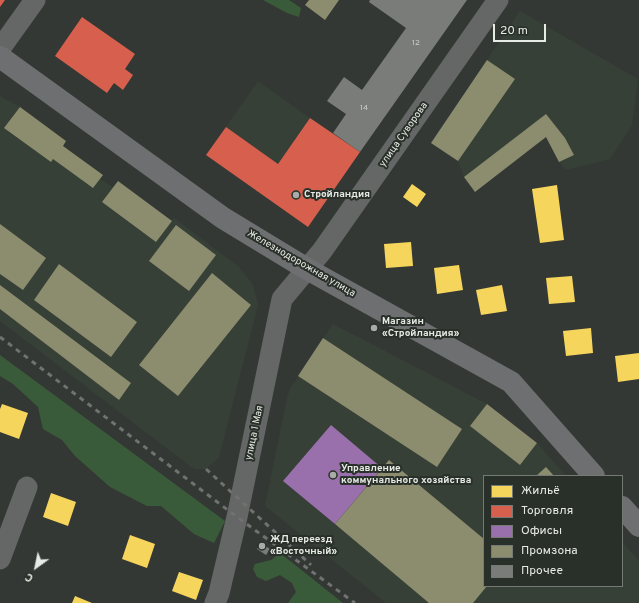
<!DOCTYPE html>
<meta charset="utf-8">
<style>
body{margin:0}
#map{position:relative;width:639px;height:603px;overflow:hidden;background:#343834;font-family:Overpass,sans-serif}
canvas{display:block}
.legend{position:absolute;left:483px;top:475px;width:140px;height:112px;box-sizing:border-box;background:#292f29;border:1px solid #757a75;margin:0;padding:5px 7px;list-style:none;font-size:12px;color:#e7ebe6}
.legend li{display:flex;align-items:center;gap:8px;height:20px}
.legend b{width:20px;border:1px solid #757a75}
.north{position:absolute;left:16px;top:547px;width:40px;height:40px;-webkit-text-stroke:3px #292f29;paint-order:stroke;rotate:213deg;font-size:11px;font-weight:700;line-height:16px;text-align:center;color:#e7ebe6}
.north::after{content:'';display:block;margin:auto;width:14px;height:18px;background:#e7ebe6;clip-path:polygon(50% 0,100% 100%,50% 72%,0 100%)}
.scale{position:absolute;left:493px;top:24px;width:53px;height:18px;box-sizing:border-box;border:2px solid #e7ebe6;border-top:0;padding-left:5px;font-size:12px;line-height:14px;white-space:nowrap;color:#e7ebe6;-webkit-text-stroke:3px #292f29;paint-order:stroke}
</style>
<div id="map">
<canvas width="639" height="603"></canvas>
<ul class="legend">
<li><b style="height:11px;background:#f6d55c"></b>Жильё</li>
<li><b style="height:11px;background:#d6604d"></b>Торговля</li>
<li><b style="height:11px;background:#9970ab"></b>Офисы</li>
<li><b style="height:11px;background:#8c8c6e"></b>Промзона</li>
<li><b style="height:11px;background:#797c79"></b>Прочее</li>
</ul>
<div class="north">С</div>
<div class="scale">20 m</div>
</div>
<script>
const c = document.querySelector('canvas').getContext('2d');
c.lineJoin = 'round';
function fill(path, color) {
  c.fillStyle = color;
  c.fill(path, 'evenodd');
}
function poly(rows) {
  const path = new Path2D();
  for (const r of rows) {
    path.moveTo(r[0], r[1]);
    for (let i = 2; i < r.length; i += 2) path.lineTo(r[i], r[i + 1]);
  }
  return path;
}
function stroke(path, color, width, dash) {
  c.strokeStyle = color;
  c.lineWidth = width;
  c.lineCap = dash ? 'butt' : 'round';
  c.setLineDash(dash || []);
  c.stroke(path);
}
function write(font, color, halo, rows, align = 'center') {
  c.font = font + ' Overpass,sans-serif';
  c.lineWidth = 4;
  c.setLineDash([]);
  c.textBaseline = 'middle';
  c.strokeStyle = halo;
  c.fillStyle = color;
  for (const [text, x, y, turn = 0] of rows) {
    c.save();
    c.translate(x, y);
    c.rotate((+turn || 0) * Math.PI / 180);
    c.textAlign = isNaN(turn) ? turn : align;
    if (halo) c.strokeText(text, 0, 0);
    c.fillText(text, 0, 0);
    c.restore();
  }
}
const built = poly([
 [520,11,638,79,632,125,610,159,566,170,559,162,546,137,475,192,464,177,458,161,431,143],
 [258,81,310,118,278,164,226,127],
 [0,96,20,107,66,141,63,146,100,179,113,187,118,181,171,221,174,218,239,267,253,285,258,305,219,457,206,469,194,469,0,321],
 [333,324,487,404,537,443,566,476,484,476,484,586,622,586,622,542,639,561,639,603,386,603,265,506,287,398,290,389]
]);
const green = poly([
 [263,0,289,0,301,8,299,17,287,13],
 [0,355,225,521,214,543,194,534,161,506,147,506,110,487,75,456,62,440,43,429,38,407,13,384,0,376],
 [280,553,343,603,288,603,296,592,292,583,280,575,266,581,257,577,253,569,255,564,271,560]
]);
const homes = poly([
 [412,184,426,194,417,207,403,197],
 [557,185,564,240,540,243,532,189],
 [411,242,413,266,386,268,384,244],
 [459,265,463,290,437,294,434,268],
 [572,276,575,302,549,304,546,278],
 [502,285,507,311,481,315,476,290],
 [591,328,593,353,566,356,563,331],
 [639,353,639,379,618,382,615,356],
 [2,404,28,413,19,439,0,432,0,409],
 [51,493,76,502,68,526,43,517],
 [130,535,155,544,147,568,122,559],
 [179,572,203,580,196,600,172,591],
 [75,596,92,603,72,603]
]);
const shops = poly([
 [0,0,5,0,0,7],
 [82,17,135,54,125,69,133,75,123,90,114,83,107,93,55,56],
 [310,118,360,152,308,227,206,155,226,127,278,164]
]);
const offices = poly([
 [331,425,382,468,335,524,283,481]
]);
const industry = poly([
 [309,0,339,0,325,20,305,5],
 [487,60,515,79,458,161,431,143],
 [20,107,66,141,63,146,103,175,93,188,53,159,51,162,4,128],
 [546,114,565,138,574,155,559,162,546,137,475,192,464,177],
 [118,181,172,221,156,242,102,202],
 [0,224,46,258,23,290,0,274],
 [176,225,216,255,189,291,149,261],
 [59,264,137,322,111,357,34,300],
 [212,273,251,305,178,396,139,365],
 [0,285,131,383,119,400,0,309],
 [323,338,462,429,437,467,298,376],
 [487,404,537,443,520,465,470,426],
 [389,460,484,539,484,586,487,586,473,603,429,603,335,524],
 [546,467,554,476,536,476]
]);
const building = poly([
 [370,0,467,0,360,152,333,133,346,114,327,101,344,77,362,90,406,28,369,2],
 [261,543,270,549,266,555,257,549]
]);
const minor = poly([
 [0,49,35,0],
 [0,559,27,487],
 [215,603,219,593,237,517,282,299,322,251,498,0]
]);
const major = poly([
 [0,57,223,218,307,269,511,382,594,476],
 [622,507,639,526]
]);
const rail = poly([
 [0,337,237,517,355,603],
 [206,469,311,565]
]);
const markers = [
 [296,195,4,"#a8aca8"],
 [374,328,4,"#a8aca8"],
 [333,475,4,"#a8aca8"],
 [262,546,4,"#a8aca8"]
];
const numberNames = [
 ["12",416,43],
 ["14",364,108]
];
const streetNames = [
 ["улица Суворова",404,135,-55],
 ["Железнодорожная улица",301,264,30],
 ["улица 1 Мая",255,433,-78]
];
const poiNames = [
 ["Стройландия",304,195],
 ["Магазин",382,322],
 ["«Стройландия»",382,334],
 ["Управление",341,469],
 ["коммунального хозяйства",341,481],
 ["ЖД переезд",270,540],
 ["«Восточный»",270,552]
];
fill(built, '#364036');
fill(green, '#3a5b3a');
fill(homes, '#f6d55c');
fill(shops, '#d6604d');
fill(offices, '#9970ab');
fill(industry, '#8c8c6e');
fill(building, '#797c79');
stroke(minor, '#656767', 21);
stroke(major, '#6e6f70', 22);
stroke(rail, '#707170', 3, [5, 5]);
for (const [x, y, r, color] of markers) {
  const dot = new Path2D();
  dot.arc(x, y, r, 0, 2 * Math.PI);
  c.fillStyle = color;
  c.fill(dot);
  stroke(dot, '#292f29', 1.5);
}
write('8px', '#cccfcb', null, numberNames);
write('10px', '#e7ebe6', '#292f29', streetNames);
write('bold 10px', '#e7ebe6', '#292f29', poiNames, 'left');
</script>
